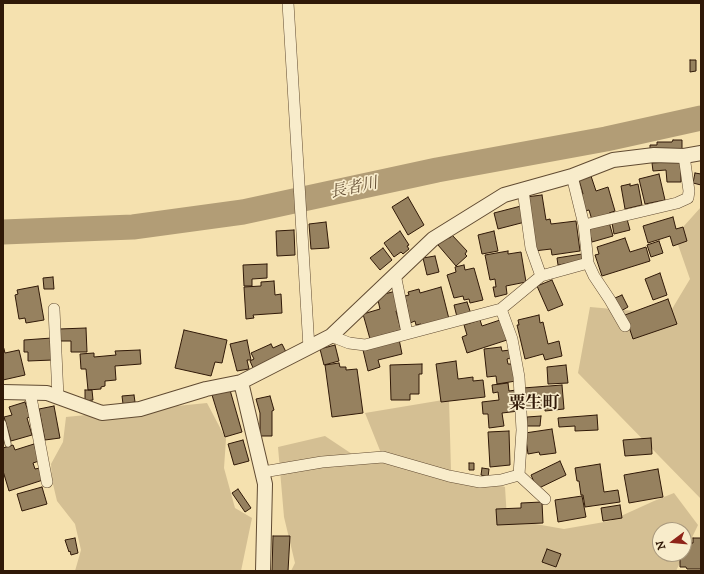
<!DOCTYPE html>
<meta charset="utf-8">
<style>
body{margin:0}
#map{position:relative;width:704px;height:574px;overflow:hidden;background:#f5e1af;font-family:"IM FELL DW Pica",serif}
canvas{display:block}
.frame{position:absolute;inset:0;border:4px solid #301908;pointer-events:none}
.north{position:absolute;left:652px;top:522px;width:40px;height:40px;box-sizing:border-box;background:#f8eccb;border:1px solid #a8987d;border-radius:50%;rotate:254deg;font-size:11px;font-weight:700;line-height:16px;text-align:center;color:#301908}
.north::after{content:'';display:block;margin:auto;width:14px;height:18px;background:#8f2418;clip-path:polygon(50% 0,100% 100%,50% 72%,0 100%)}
</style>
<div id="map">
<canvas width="704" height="574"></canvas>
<div class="frame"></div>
<div class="north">N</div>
</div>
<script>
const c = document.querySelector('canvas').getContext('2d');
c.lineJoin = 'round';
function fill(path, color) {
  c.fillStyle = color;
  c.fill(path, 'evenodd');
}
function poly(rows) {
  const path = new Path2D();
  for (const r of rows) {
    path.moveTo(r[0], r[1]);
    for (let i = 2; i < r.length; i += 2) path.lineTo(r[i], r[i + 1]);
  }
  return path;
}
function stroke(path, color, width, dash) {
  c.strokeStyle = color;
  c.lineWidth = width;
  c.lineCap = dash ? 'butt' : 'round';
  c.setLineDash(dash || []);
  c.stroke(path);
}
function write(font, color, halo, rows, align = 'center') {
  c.font = font + ' "IM FELL DW Pica","Noto Serif JP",serif';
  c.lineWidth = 3.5;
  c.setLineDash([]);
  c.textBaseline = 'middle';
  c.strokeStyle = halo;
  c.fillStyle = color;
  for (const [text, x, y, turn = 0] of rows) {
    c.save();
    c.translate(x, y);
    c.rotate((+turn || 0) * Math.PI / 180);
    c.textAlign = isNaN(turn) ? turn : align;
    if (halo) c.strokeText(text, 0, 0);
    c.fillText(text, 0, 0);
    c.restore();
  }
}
const green = poly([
 [701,207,701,499,578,373,590,307,669,314,690,279,675,236],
 [449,399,451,471,505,487,507,519,564,529,610,521,654,501,674,493,698,525,676,571,291,571,295,563,284,517,278,447,325,436,358,458,381,453,365,413],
 [660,530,684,530,684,554,660,554],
 [207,403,226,439,224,468,235,508,252,518,241,571,75,571,81,550,75,524,57,501,52,480,51,464,63,442,66,417]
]);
const river = poly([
 [3,232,133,227,243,212,437,170,606,139,701,118]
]);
const building = poly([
 [690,60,696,60,696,71,690,72,690,60],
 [673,140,682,140,682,149,650,149,650,145,657,145,657,142,672,142,673,140],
 [681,161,681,182,667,182,666,170,653,171,652,163,681,161],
 [695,173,701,174,701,185,693,183,695,173],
 [659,174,665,200,645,204,639,179,659,174],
 [591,176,596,191,608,187,615,211,609,213,610,215,592,220,589,210,585,211,580,194,583,194,579,180,591,176],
 [630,184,630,186,638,184,642,205,625,209,621,186,630,184],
 [542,195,546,220,550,219,551,224,576,221,580,251,552,255,551,249,534,251,526,197,542,195],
 [408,197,424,225,408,235,392,207,408,197],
 [521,206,525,222,498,229,494,213,521,206],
 [673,217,676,229,683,227,687,241,673,246,670,236,648,243,643,226,673,217],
 [627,219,630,230,614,234,612,223,627,219],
 [326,222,329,248,311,249,309,224,326,222],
 [609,222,613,236,592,242,588,228,609,222],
 [294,230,295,255,277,256,276,231,294,230],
 [400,231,409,245,407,246,409,249,403,254,401,252,394,257,384,243,400,231],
 [494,231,498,251,482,254,478,235,494,231],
 [452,235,467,251,465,254,467,256,456,266,438,245,447,236,450,238,452,235],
 [625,238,630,252,646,247,650,261,602,276,595,255,599,254,597,247,625,238],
 [659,241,663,253,651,257,647,245,659,241],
 [383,248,392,260,380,270,370,258,383,248],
 [508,251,508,254,521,252,526,282,506,286,507,294,495,297,493,287,496,287,495,279,490,280,485,255,508,251],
 [582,254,583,261,558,265,557,258,582,254],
 [435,256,439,272,427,275,423,258,435,256],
 [267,264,267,278,252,279,252,286,244,286,243,265,267,264],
 [464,265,465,270,474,268,483,300,470,303,469,299,464,300,463,296,454,298,447,275,456,272,455,267,464,265],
 [660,273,667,295,653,300,645,279,660,273],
 [53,277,54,289,44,289,43,278,53,277],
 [552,280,563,305,548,311,537,286,552,280],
 [274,281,275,295,281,294,282,313,253,315,254,318,246,319,244,287,261,286,261,282,274,281],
 [38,286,44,320,26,323,25,318,19,319,15,295,18,294,17,290,38,286],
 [441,287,449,319,422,327,421,324,416,325,415,321,410,323,405,296,409,295,408,292,419,289,420,293,441,287],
 [396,291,401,310,396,311,401,330,370,339,363,314,380,309,377,296,396,291],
 [622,295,628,307,621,311,615,298,622,295],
 [668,299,677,324,633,339,625,315,668,299],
 [467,302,471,314,457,317,454,305,467,302],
 [539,315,540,323,543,322,548,344,559,341,562,356,545,360,543,354,525,359,517,325,519,325,518,320,539,315],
 [480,320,482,326,500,320,507,340,467,353,462,337,467,335,464,325,480,320],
 [86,328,87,352,71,352,71,341,59,341,59,329,86,328],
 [184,330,227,340,222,363,215,362,211,376,175,368,184,330],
 [52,338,53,360,28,361,28,352,24,352,24,340,52,338],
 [399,339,402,354,378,360,380,367,368,371,363,350,399,339],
 [247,340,251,360,247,360,249,369,237,371,230,344,247,340],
 [271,344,273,348,282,344,287,354,254,370,250,361,254,359,251,353,271,344],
 [335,345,339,361,324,365,320,349,335,345],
 [501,347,502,351,510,350,511,358,507,359,508,364,513,364,516,381,497,384,496,376,487,377,484,349,501,347],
 [4,349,5,353,19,350,25,375,3,380,3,350,4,349],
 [140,350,141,364,115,366,116,380,105,381,105,386,101,387,101,389,88,390,86,369,81,369,80,354,94,353,94,357,116,355,115,351,140,350],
 [456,361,458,379,473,377,473,381,483,380,485,397,441,402,436,364,456,361],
 [339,363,340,367,346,367,346,370,357,369,363,413,332,417,325,365,339,363],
 [422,364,422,374,419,374,419,394,410,394,410,400,391,400,390,365,422,364],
 [566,365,568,383,548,384,547,367,566,365],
 [508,383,509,391,516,390,519,411,502,413,504,426,489,428,488,414,483,414,482,402,499,400,498,392,493,393,492,385,508,383],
 [562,385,564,409,545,411,545,407,525,409,523,388,562,385],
 [85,390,92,390,93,400,85,401,85,390],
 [230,390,242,432,225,437,212,395,230,390],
 [134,395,135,402,123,404,122,396,134,395],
 [270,396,274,410,272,411,272,436,260,436,260,413,256,399,270,396],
 [25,402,30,417,27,418,32,435,11,441,4,417,12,415,9,407,25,402],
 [54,406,60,438,45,440,39,409,54,406],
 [597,415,598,430,575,431,575,426,559,427,558,418,597,415],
 [541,416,540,426,526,426,527,417,541,416],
 [552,429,556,453,540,455,539,452,528,454,525,433,552,429],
 [509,431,510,465,490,467,488,432,509,431],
 [651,438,652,454,625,456,623,440,651,438],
 [243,440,249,461,234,465,228,444,243,440],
 [34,444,39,461,33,463,35,469,40,468,43,480,9,491,3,471,3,448,13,445,15,450,34,444],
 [560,461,566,475,537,489,531,475,560,461],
 [469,463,474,463,474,470,469,470,469,463],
 [600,464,604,492,618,490,620,502,585,507,583,495,581,495,579,481,577,481,575,468,600,464],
 [482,468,489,469,488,477,481,475,482,468],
 [658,469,663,497,629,503,624,475,658,469],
 [42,487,47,504,22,511,17,494,42,487],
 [238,489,251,508,245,512,232,493,238,489],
 [582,496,586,517,558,522,555,500,582,496],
 [542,502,543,523,497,525,496,509,521,508,521,503,542,502],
 [620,505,622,518,603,521,601,508,620,505],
 [273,536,290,536,288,571,272,571,273,536],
 [75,538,78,553,71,555,70,551,69,552,65,540,75,538],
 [693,538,701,538,701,569,687,569,686,567,680,567,680,554,684,554,684,543,693,543,693,538],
 [547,549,561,554,556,567,542,562,547,549]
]);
const service = poly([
 [3,423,8,444]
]);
const minor = poly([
 [288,3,309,348],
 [572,176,584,225,588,263,594,276,610,300,625,326],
 [523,190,531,248,541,276],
 [584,225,677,203,688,198,689,191,684,156],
 [395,274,407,333],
 [54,309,58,397],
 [501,309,512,339,519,377,522,430,519,475,545,499],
 [331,336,349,343,365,345,501,309,541,276,588,263],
 [30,392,47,482],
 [263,472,322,462,383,457,449,476,480,482,501,480,519,475]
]);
const tertiary = poly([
 [241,382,265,484,263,571],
 [3,392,47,393,102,413,140,409,206,389,241,382,331,336,433,239,504,195,572,176,613,160,654,155,684,156,701,153]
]);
const waterNames = [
 ["長者川",354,189,-12]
];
const quarterNames = [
 ["粟生町",534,404]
];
fill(green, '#d4bf93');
stroke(river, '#b29d76', 25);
fill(building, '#96815f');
stroke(building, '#301908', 1);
stroke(service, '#614b32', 7);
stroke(minor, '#614b32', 12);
stroke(tertiary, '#614b32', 16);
stroke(service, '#f8eccb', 5.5);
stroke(minor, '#f8eccb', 11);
stroke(tertiary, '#f8eccb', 14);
write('italic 16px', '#644e34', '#f8eccb', waterNames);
write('bold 17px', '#301908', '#f8eccb', quarterNames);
</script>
